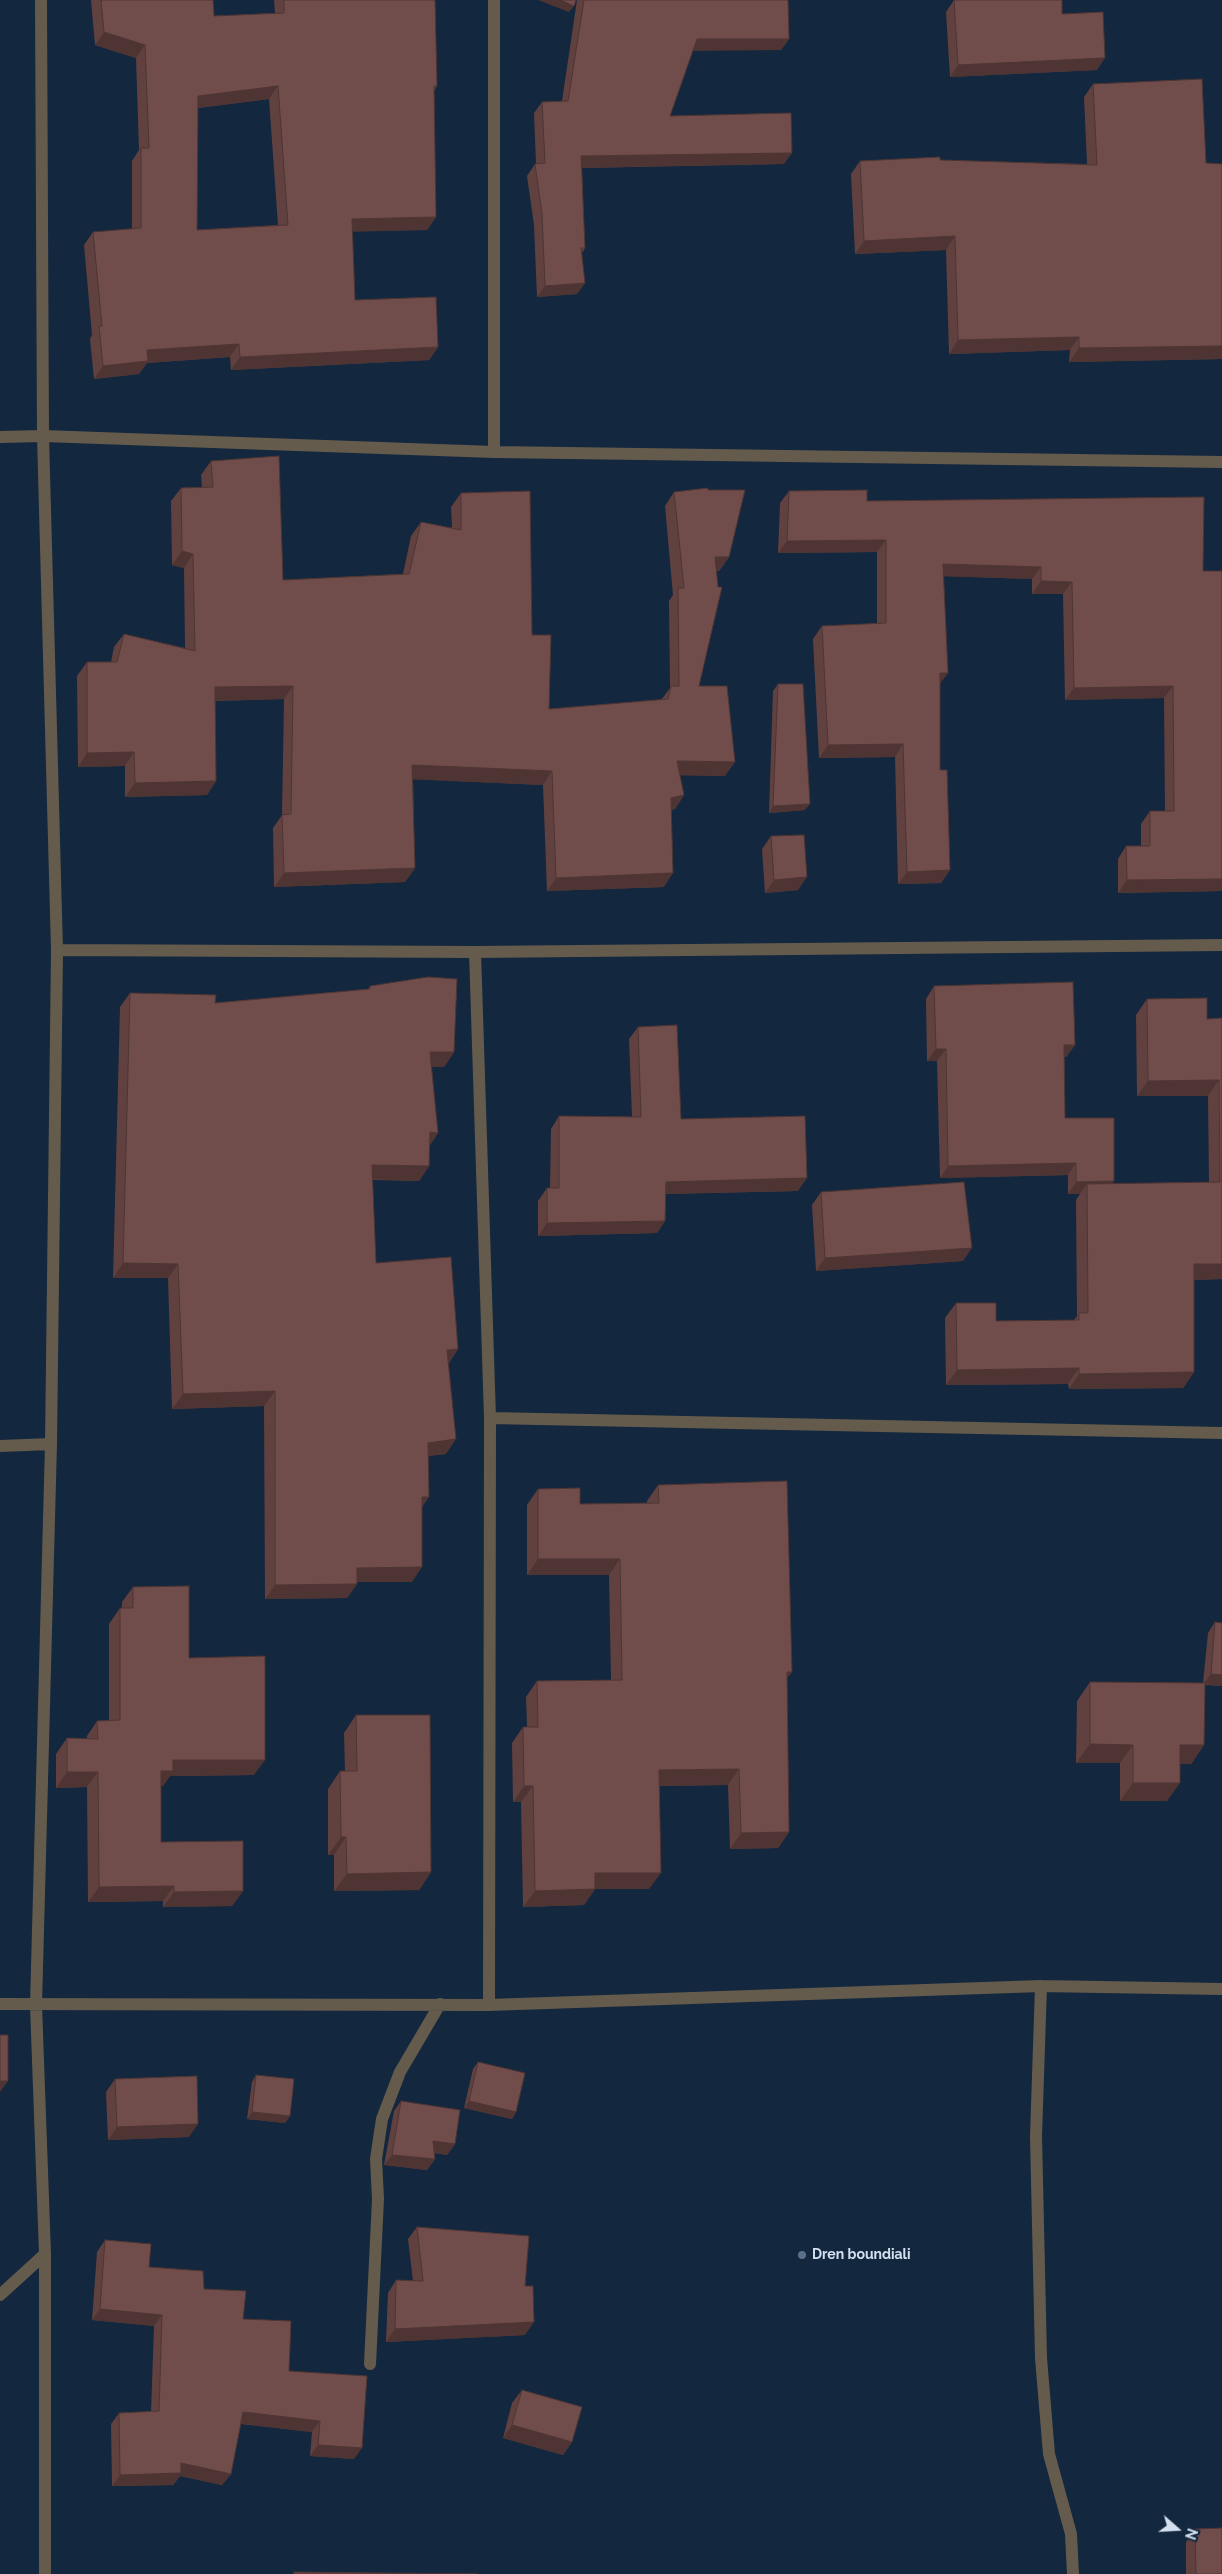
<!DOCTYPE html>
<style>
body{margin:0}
#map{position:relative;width:1222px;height:2574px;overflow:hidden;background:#13273e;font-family:Raleway,sans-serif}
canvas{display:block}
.north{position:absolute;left:1152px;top:2504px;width:50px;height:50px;-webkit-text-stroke:4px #13273e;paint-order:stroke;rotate:109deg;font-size:14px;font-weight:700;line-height:20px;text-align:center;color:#d4e0ef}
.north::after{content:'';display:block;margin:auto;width:18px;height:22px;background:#d4e0ef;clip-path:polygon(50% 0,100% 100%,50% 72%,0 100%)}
</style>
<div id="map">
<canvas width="1222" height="2574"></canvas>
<div class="north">N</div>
</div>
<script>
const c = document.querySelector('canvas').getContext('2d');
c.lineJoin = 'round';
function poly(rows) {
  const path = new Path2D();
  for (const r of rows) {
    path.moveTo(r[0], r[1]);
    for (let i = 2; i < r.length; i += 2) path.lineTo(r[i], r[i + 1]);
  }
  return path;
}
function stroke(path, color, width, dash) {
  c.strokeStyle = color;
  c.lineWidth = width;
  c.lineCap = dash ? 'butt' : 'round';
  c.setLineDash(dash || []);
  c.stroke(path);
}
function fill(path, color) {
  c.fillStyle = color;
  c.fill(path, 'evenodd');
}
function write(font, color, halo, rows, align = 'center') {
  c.font = font + ' Raleway,sans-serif';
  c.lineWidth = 4.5;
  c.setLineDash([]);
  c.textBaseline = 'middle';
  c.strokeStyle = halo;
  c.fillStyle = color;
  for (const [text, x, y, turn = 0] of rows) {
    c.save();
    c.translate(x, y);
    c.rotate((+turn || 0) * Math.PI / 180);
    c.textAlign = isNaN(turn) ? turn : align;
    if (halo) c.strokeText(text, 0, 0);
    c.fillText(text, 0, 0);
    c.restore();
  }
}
const street = poly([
 [41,0,43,436,57,950,51,1444,36,2005,45,2254,45,2574],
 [494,0,494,452],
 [0,437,43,436,494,452,1222,462],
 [57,950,475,952,1222,945],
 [475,952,490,1418,489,2005],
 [490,1418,1222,1433],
 [0,1446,51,1444],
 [1041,1986,1036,2136,1041,2358,1049,2454,1071,2534,1073,2574],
 [0,2004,489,2005,1041,1986,1222,1989],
 [0,2295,45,2254],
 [370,2364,378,2199,376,2159,382,2119,400,2072,440,2004]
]);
const wall = poly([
 [91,0,213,0,214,16,275,13,274,0,435,0,437,86,434,91,436,217,427,230,352,231,355,300,438,347,429,360,231,370,230,357,147,363,139,374,94,379,90,339,92,335,84,245,93,232,132,229,132,161,139,150,136,58,95,45],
 [269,99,278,225,197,230,198,108],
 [577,0,788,0,789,39,781,50,693,50,670,116,784,164,582,168,585,248,582,253,585,283,577,294,537,297,534,225,527,176,535,164,536,164,534,113,542,102,562,101],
 [954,0,1097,70,950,77,946,12],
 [1093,84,1206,163,1222,164,1222,359,1069,362,1070,350,949,354,946,250,855,254,851,174,860,161,940,160,1087,164,1084,97],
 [211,461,283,580,403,574,411,536,421,522,452,528,451,507,461,493,532,635,549,709,661,700,670,688,669,601,673,595,665,506,674,492,729,557,719,571,716,571,699,686,725,776,680,775,684,795,675,809,671,810,664,887,547,891,543,785,413,779,415,868,405,882,274,887,273,828,282,815,284,699,215,701,216,781,207,795,125,797,125,766,78,767,77,676,87,662,111,662,114,647,124,634,185,648,184,568,172,565,171,501,181,488,202,487,201,475],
 [789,491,867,501,1203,571,1222,571,1222,891,1118,893,1118,859,1126,846,1141,846,1141,824,1150,811,1165,811,1164,698,1065,700,1063,594,1032,594,1032,579,943,576,948,673,940,683,940,770,950,870,941,883,898,884,895,757,819,758,813,639,822,626,877,624,877,552,778,553,780,503],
 [778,684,805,810,769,813,773,691],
 [771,836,798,890,765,893,762,849],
 [370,986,454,1052,444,1067,431,1067,438,1133,430,1145,429,1166,419,1181,372,1180,376,1263,458,1349,449,1363,446,1454,428,1456,412,1582,357,1582,357,1584,347,1598,265,1599,264,1406,172,1409,168,1278,113,1278,120,1007,130,993,215,1003,368,989],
 [934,986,1075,1045,1066,1057,1064,1057,1065,1118,1112,1184,1209,1183,1208,1096,1137,1096,1136,1015,1147,999,1207,1019,1222,1018,1222,1279,1194,1280,1194,1372,1183,1388,1069,1389,1068,1384,946,1385,945,1318,956,1303,996,1321,1074,1320,1077,1316,1076,1200,1080,1194,1068,1194,1068,1175,940,1178,937,1061,927,1061,926,999],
 [638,1027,681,1119,798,1191,666,1194,665,1221,657,1233,538,1236,538,1201,547,1188,550,1188,551,1129,559,1116,632,1117,629,1039],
 [821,1192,963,1261,816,1271,812,1205],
 [658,1485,792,1672,787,1678,789,1832,778,1848,730,1849,728,1785,660,1786,649,1889,595,1889,584,1905,523,1907,521,1802,513,1802,512,1743,523,1727,527,1727,526,1697,537,1681,611,1680,609,1575,527,1575,527,1505,538,1489,580,1504,647,1503,647,1501],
 [133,1587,189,1658,254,1775,170,1776,163,1786,161,1786,161,1842,243,1891,232,1906,163,1907,163,1901,88,1902,87,1787,56,1788,56,1754,67,1738,87,1739,87,1736,97,1721,109,1721,109,1624,120,1608,122,1608,122,1602],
 [1215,1622,1222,1623,1222,1686,1205,1685,1204,1745,1191,1764,1180,1764,1167,1801,1120,1801,1120,1763,1076,1763,1077,1701,1090,1682,1203,1683,1208,1633],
 [356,1715,431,1872,419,1890,334,1891,334,1855,328,1855,328,1789,340,1771,345,1771,344,1733],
 [478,2062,516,2112,512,2119,464,2108,473,2069],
 [256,2075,290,2116,285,2123,247,2119,252,2082],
 [115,2079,189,2137,108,2140,106,2092],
 [401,2101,455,2144,447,2155,434,2153,435,2159,427,2170,384,2165,394,2111],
 [417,2227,525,2286,525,2335,386,2342,388,2293,396,2280,413,2281,408,2239],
 [105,2240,149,2267,204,2289,243,2319,289,2371,354,2459,310,2456,312,2432,241,2424,231,2474,222,2485,180,2476,173,2485,112,2486,111,2424,119,2413,151,2412,154,2326,92,2320,97,2252],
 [522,2390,572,2442,563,2455,503,2438,512,2403],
 [1195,2529,1222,2574,1186,2574,1186,2542]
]);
const shadedWall = poly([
 [538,0,560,0,574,6,569,12],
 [104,32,145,45,136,58,95,45],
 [697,39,789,39,781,50,689,51],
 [1105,58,1097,70,950,77,958,65],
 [278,86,269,99,189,109,198,96],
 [792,153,784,164,573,168,581,156],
 [436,217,427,230,342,232,352,219],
 [955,236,946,250,855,254,864,241],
 [585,283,577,294,537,297,545,286],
 [1079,337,1070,350,949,354,958,340],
 [239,344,230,357,147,363,139,374,94,379,103,366,147,350],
 [1222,346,1222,359,1069,362,1079,348],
 [438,347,429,360,231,370,240,357],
 [886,540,877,552,778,553,787,541],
 [182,551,193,554,184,568,172,565],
 [715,557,729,557,719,571,705,571],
 [943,564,1041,567,1032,579,934,576],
 [1041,581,1072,582,1063,594,1032,594],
 [940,673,948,673,939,685],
 [293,686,284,699,205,701,215,687],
 [1173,686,1164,698,1065,700,1074,688],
 [903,744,895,757,819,758,828,745],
 [134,752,125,766,78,767,87,753],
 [677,761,735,762,725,776,667,775],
 [412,765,552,771,543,785,403,779],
 [216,781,207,795,125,797,135,783],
 [684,795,675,809,661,811,671,798],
 [810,804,805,810,769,813,773,806],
 [415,868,405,882,274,887,284,873],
 [950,870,941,883,898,884,907,872],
 [673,873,664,887,547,891,556,878],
 [807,877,798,890,765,893,774,880],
 [1222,879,1222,891,1118,893,1127,880],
 [1064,1045,1075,1045,1066,1057,1055,1058],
 [936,1049,946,1049,937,1061,927,1061],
 [430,1052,454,1052,444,1067,420,1067],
 [1219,1080,1208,1096,1137,1096,1148,1081],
 [430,1132,438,1133,428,1148],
 [1076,1163,1068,1175,940,1178,948,1166],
 [372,1165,429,1166,419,1181,361,1179],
 [807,1178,798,1191,657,1194,666,1182],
 [1114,1181,1106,1193,1087,1184,1080,1194,1068,1194,1076,1182],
 [665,1221,657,1233,538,1236,547,1223],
 [972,1248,963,1261,816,1271,825,1258],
 [123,1263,178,1264,168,1278,113,1278],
 [1194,1264,1222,1264,1222,1279,1183,1280],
 [458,1349,448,1364,447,1350],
 [1079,1368,1068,1384,946,1385,957,1370],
 [1194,1372,1183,1388,1069,1389,1079,1374],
 [275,1391,264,1406,172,1409,183,1394],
 [456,1439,446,1454,418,1457,428,1443],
 [422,1497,429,1497,419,1512],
 [538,1559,620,1559,609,1575,527,1575],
 [422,1567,412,1582,347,1582,357,1568],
 [357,1584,347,1598,265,1599,275,1585],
 [787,1672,792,1672,780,1688],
 [1211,1674,1222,1675,1222,1686,1203,1684],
 [1090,1744,1133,1745,1120,1763,1076,1763],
 [1180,1745,1204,1745,1191,1764,1167,1764],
 [173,1760,265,1760,254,1775,170,1776,163,1786,150,1786,161,1771],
 [739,1769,728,1785,648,1786,659,1770],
 [67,1772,98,1772,87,1787,56,1788],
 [1133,1783,1180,1783,1167,1801,1120,1801],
 [524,1786,533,1786,521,1802,513,1802],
 [789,1832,778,1848,730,1849,741,1833],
 [341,1837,346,1837,334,1855,328,1855],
 [431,1872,419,1890,334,1891,347,1874],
 [595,1873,661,1873,649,1889,595,1889,584,1905,523,1907,535,1891],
 [174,1886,163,1901,88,1902,99,1887],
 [243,1891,232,1906,163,1907,174,1892],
 [0,2081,8,2081,0,2092],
 [469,2101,516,2112,512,2119,464,2108],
 [252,2112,290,2116,285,2123,247,2119],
 [198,2124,189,2137,108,2140,117,2127],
 [433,2141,455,2144,447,2155,426,2151],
 [392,2155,435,2159,427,2170,384,2165],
 [100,2309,162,2315,154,2326,92,2320],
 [534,2322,525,2335,386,2342,395,2329],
 [243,2412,320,2421,312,2432,235,2423],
 [512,2425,572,2442,563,2455,503,2438],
 [318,2445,362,2448,354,2459,310,2456],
 [181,2463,231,2474,222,2485,180,2476,173,2485,112,2486,120,2475]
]);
const building = poly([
 [101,0,213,0,214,16,284,13,284,0,435,0,437,86,434,86,436,217,352,219,355,300,436,297,438,347,240,357,239,344,147,350,148,361,103,366,99,326,102,326,93,232,141,228,141,148,149,148,145,45,104,32,101,0],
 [278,86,288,225,197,230,198,96,278,86],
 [560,0,576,0,574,6,560,0],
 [584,0,788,0,789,39,697,39,670,116,791,113,792,153,581,156,585,248,581,248,585,283,545,286,542,214,535,164,545,163,542,102,568,101,584,0],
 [954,0,1062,0,1062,14,1103,12,1105,58,958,65,954,0],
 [1202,79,1206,163,1222,164,1222,346,1079,348,1079,337,958,340,955,236,864,241,860,161,940,157,940,160,1097,165,1093,84,1202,79],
 [279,456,283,580,409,574,421,522,461,530,461,493,530,491,532,635,551,635,549,709,668,699,671,686,679,686,678,588,684,588,674,492,708,488,708,490,745,490,729,557,715,557,718,587,722,587,699,686,727,686,735,762,677,761,684,795,671,798,673,873,556,878,552,771,412,765,415,868,284,873,282,815,291,814,293,686,215,687,216,781,135,783,134,752,87,753,87,662,117,662,124,634,195,651,193,554,182,551,181,488,213,487,211,461,279,456],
 [867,490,867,501,1204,497,1203,571,1222,571,1222,879,1127,880,1126,846,1150,846,1150,811,1174,811,1173,686,1074,688,1072,582,1041,581,1041,567,943,564,948,673,940,673,940,770,947,770,950,870,907,872,903,744,828,745,822,626,886,623,886,540,787,541,789,491,867,490],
 [778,684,803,684,810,804,773,806,778,684],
 [804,835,807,877,774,880,771,836,804,835],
 [428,977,457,979,454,1052,430,1052,438,1133,430,1132,429,1166,372,1165,376,1263,451,1257,458,1349,447,1350,456,1439,428,1443,429,1497,422,1497,422,1567,357,1568,357,1584,275,1585,275,1391,183,1394,178,1264,123,1263,130,993,216,995,215,1003,370,989,370,986,428,977],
 [1073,982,1075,1045,1064,1045,1065,1118,1114,1118,1114,1181,1076,1182,1076,1163,948,1166,946,1049,936,1049,934,986,1073,982],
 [1207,998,1207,1019,1222,1018,1222,1264,1194,1264,1194,1372,1079,1374,1079,1368,957,1370,956,1303,996,1303,996,1321,1079,1320,1079,1313,1088,1313,1087,1184,1220,1182,1219,1080,1148,1081,1147,999,1207,998],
 [677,1025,681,1119,805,1116,807,1178,666,1182,665,1221,547,1223,547,1188,559,1188,559,1116,641,1117,638,1027,677,1025],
 [964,1182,972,1248,825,1258,821,1192,964,1182],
 [787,1481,792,1672,787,1672,789,1832,741,1833,739,1769,659,1770,661,1873,595,1873,595,1889,535,1891,533,1786,524,1786,523,1727,538,1727,537,1681,622,1680,620,1559,538,1559,538,1489,580,1488,580,1504,659,1503,658,1485,787,1481],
 [189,1586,189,1658,265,1656,265,1760,173,1760,173,1771,161,1771,161,1842,243,1841,243,1891,174,1892,174,1886,99,1887,98,1772,67,1772,67,1738,98,1739,97,1721,120,1720,120,1608,133,1608,133,1587,189,1586],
 [1215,1622,1222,1623,1222,1675,1211,1674,1215,1622],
 [1090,1682,1205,1683,1204,1745,1180,1745,1180,1783,1133,1783,1133,1745,1090,1744,1090,1682],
 [356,1715,430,1715,431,1872,347,1874,346,1837,341,1837,340,1771,357,1771,356,1715],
 [0,2035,8,2035,8,2081,0,2081,0,2035],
 [478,2062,525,2073,516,2112,469,2101,478,2062],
 [256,2075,294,2079,290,2116,252,2112,256,2075],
 [197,2076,198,2124,117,2127,115,2079,197,2076],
 [401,2101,460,2110,455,2144,433,2141,435,2159,392,2155,401,2101],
 [417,2227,529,2236,525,2286,533,2286,534,2322,395,2329,396,2280,423,2281,417,2227],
 [105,2240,151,2244,149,2267,203,2271,204,2289,246,2291,243,2319,291,2321,289,2371,367,2376,362,2448,318,2445,320,2421,243,2412,231,2474,181,2463,181,2473,120,2475,119,2413,159,2411,162,2315,100,2309,105,2240],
 [522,2390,582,2407,572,2442,512,2425,522,2390],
 [1222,2528,1222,2574,1196,2574,1195,2529,1222,2528],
 [294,2572,477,2574,294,2574,294,2572]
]);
const markers = [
 [802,2255,5,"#5c6f8a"]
];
const poiNames = [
 ["Dren boundiali",812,2255]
];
stroke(street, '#655b4c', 12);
fill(wall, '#604140');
fill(shadedWall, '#4e3534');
fill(building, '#704c4a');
stroke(building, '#4e3534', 1);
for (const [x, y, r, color] of markers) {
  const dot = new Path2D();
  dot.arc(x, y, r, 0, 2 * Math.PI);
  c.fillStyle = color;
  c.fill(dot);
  stroke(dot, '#13273e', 2);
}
write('bold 14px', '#d4e0ef', '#13273e', poiNames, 'left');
</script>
